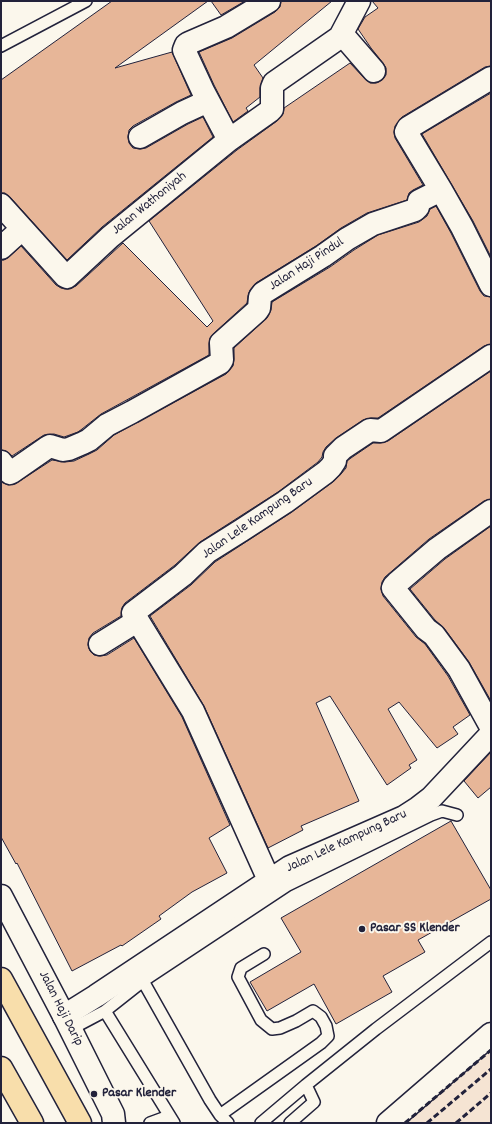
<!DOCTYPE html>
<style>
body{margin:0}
#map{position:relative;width:492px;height:1124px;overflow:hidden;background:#fbf7ec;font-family:Dekko,sans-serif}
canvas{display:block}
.frame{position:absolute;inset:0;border:2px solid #22223b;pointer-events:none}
</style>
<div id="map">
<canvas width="492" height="1124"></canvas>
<div class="frame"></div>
</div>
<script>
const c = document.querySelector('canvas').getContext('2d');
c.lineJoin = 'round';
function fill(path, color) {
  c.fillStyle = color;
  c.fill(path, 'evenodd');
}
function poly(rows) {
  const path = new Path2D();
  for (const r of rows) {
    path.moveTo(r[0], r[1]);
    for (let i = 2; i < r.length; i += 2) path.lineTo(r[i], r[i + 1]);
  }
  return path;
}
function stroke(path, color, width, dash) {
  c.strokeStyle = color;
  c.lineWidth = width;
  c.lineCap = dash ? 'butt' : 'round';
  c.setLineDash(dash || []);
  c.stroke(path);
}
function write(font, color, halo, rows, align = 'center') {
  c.font = font + ' Dekko,sans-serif';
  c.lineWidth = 4;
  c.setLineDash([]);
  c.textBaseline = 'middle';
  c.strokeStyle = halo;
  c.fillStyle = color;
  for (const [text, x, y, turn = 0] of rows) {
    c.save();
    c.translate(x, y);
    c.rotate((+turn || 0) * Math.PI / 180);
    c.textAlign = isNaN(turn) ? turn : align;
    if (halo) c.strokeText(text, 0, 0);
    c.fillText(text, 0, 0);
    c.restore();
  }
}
const built = poly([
 [491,1034,491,1123,386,1123]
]);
const building = poly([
 [112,1,208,1,115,68,172,52,191,95,176,102,133,126,129,130,128,137,129,143,133,148,140,149,146,148,188,124,203,117,213,137,102,227,67,260,10,197,5,193,1,193,1,80,112,1],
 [211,1,245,1,221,15,211,1],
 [281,1,332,1,254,65,263,78,260,88,260,97,246,108,248,111,233,122,214,85,199,52,232,38,275,12,280,7,281,1],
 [372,1,491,1,491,66,485,67,402,117,395,126,394,132,395,138,423,185,413,190,409,193,407,200,367,213,341,228,316,246,256,283,250,290,248,296,247,303,213,334,210,338,209,344,209,355,101,414,82,429,78,432,64,437,54,434,44,435,12,456,6,451,1,450,1,260,4,260,9,257,21,246,56,285,61,288,68,289,76,286,123,243,207,327,213,321,149,221,237,150,277,121,283,114,284,108,350,63,365,79,370,83,376,83,382,80,386,75,386,68,383,63,371,48,358,29,365,17,378,8,372,1],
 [491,93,491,257,473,221,422,134,491,93],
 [436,206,451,233,480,291,484,296,491,297,491,344,484,346,378,418,371,418,363,420,336,438,326,447,323,452,322,457,318,462,278,492,200,542,175,565,125,603,122,608,121,616,93,633,89,638,88,645,90,651,94,655,100,656,107,655,134,638,182,717,230,825,209,838,227,873,192,892,159,916,161,919,122,946,121,945,72,971,17,863,16,864,1,837,1,482,8,485,15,484,52,460,65,462,74,461,89,454,97,450,114,435,226,374,233,366,234,359,234,348,267,318,271,310,272,302,330,267,354,250,378,235,419,222,427,216,430,209,436,206],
 [491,371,491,499,484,501,429,539,385,577,382,582,381,589,383,596,416,637,425,644,448,676,470,715,453,727,458,734,437,748,399,702,388,709,417,760,409,765,411,768,387,785,330,696,316,703,359,801,301,826,303,830,268,848,204,706,150,616,191,585,215,562,292,512,333,482,341,474,346,468,347,461,351,458,373,443,380,443,388,441,491,371],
 [491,526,491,701,469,662,444,628,435,620,410,589,445,559,491,526],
 [491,752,491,787,478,798,464,781,491,752],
 [451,821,491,890,491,899,418,940,425,952,383,976,392,992,336,1024,314,984,267,1011,250,982,301,952,281,918,451,821]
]);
const lane = poly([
 [1,46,86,1],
 [143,981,210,1100,220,1115,228,1123],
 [105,1011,174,1123],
 [71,1029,105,1011,143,981,288,885,431,815,442,811,457,815],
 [220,1115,321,1043,328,1036,326,1026,321,1017,313,1011,296,1021,280,1028,272,1029,261,1020,238,977,241,968,264,954],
 [150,1123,169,1116],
 [261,1123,306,1085],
 [290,1123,314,1102,306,1085,376,1029,491,942]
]);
const street = poly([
 [342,34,374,71],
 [140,137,182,113,208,101],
 [229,140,203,91,184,50,186,45,189,43,226,27,269,1],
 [441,190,462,227,491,285],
 [1,205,65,276,67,277,110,237,229,140,270,111,272,109,272,88,274,83,340,37,359,1],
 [1,248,22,229],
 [1,462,8,471,10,473,12,472,48,447,50,446,63,450,69,449,83,443,89,440,107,425,132,412,220,363,222,360,221,343,257,311,259,308,260,297,263,293,323,256,347,239,373,224,415,210,418,207,419,201,441,190,406,132,408,128,491,78],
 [491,511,437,549,397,583,394,586,393,588,426,629,434,635,459,669,491,727],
 [100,644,137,621],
 [269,880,193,711,133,613,183,575,207,552,242,530,285,502,326,472,331,467,335,461,335,456,343,448,370,430,381,431,491,356],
 [64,1016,96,996,290,867,404,817,418,808,431,798,491,734],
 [388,1123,491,1034]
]);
const secondary = poly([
 [1,896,64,1016,113,1114,114,1123]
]);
const primary = poly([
 [1,979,80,1123],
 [1,1068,32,1123]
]);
const rail = poly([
 [405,1123,491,1050],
 [427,1123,491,1069],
 [456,1123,491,1093]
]);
const markers = [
 [362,929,4,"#22223b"],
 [94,1094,4,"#22223b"]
];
const streetNames = [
 ["Jalan Wathoniyah",150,204,-39],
 ["Jalan Haji Pindul",307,265,-33],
 ["Jalan Lele Kampung Baru",258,519,-35],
 ["Jalan Lele Kampung Baru",347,842,-25],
 ["Jalan Haji Darip",60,1009,63]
];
const poiNames = [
 ["Pasar SS Klender",370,929],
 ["Pasar Klender",102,1094]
];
fill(built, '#f5e4d3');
fill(building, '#e7b698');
stroke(building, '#22223b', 1);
stroke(lane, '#22223b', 14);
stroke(street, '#22223b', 25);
stroke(secondary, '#22223b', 25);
stroke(primary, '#22223b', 25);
stroke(lane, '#fbf7ec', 11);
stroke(street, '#fbf7ec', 22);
stroke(secondary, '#fbf7ec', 22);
stroke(primary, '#f8deab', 22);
stroke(rail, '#22223b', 3, [6, 3]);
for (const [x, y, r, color] of markers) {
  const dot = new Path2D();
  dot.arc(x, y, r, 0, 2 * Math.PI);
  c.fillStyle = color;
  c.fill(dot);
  stroke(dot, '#fbf7ec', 1.5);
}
write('14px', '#22223b', '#fbf7ec', streetNames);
write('bold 14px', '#22223b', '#fbf7ec', poiNames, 'left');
</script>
